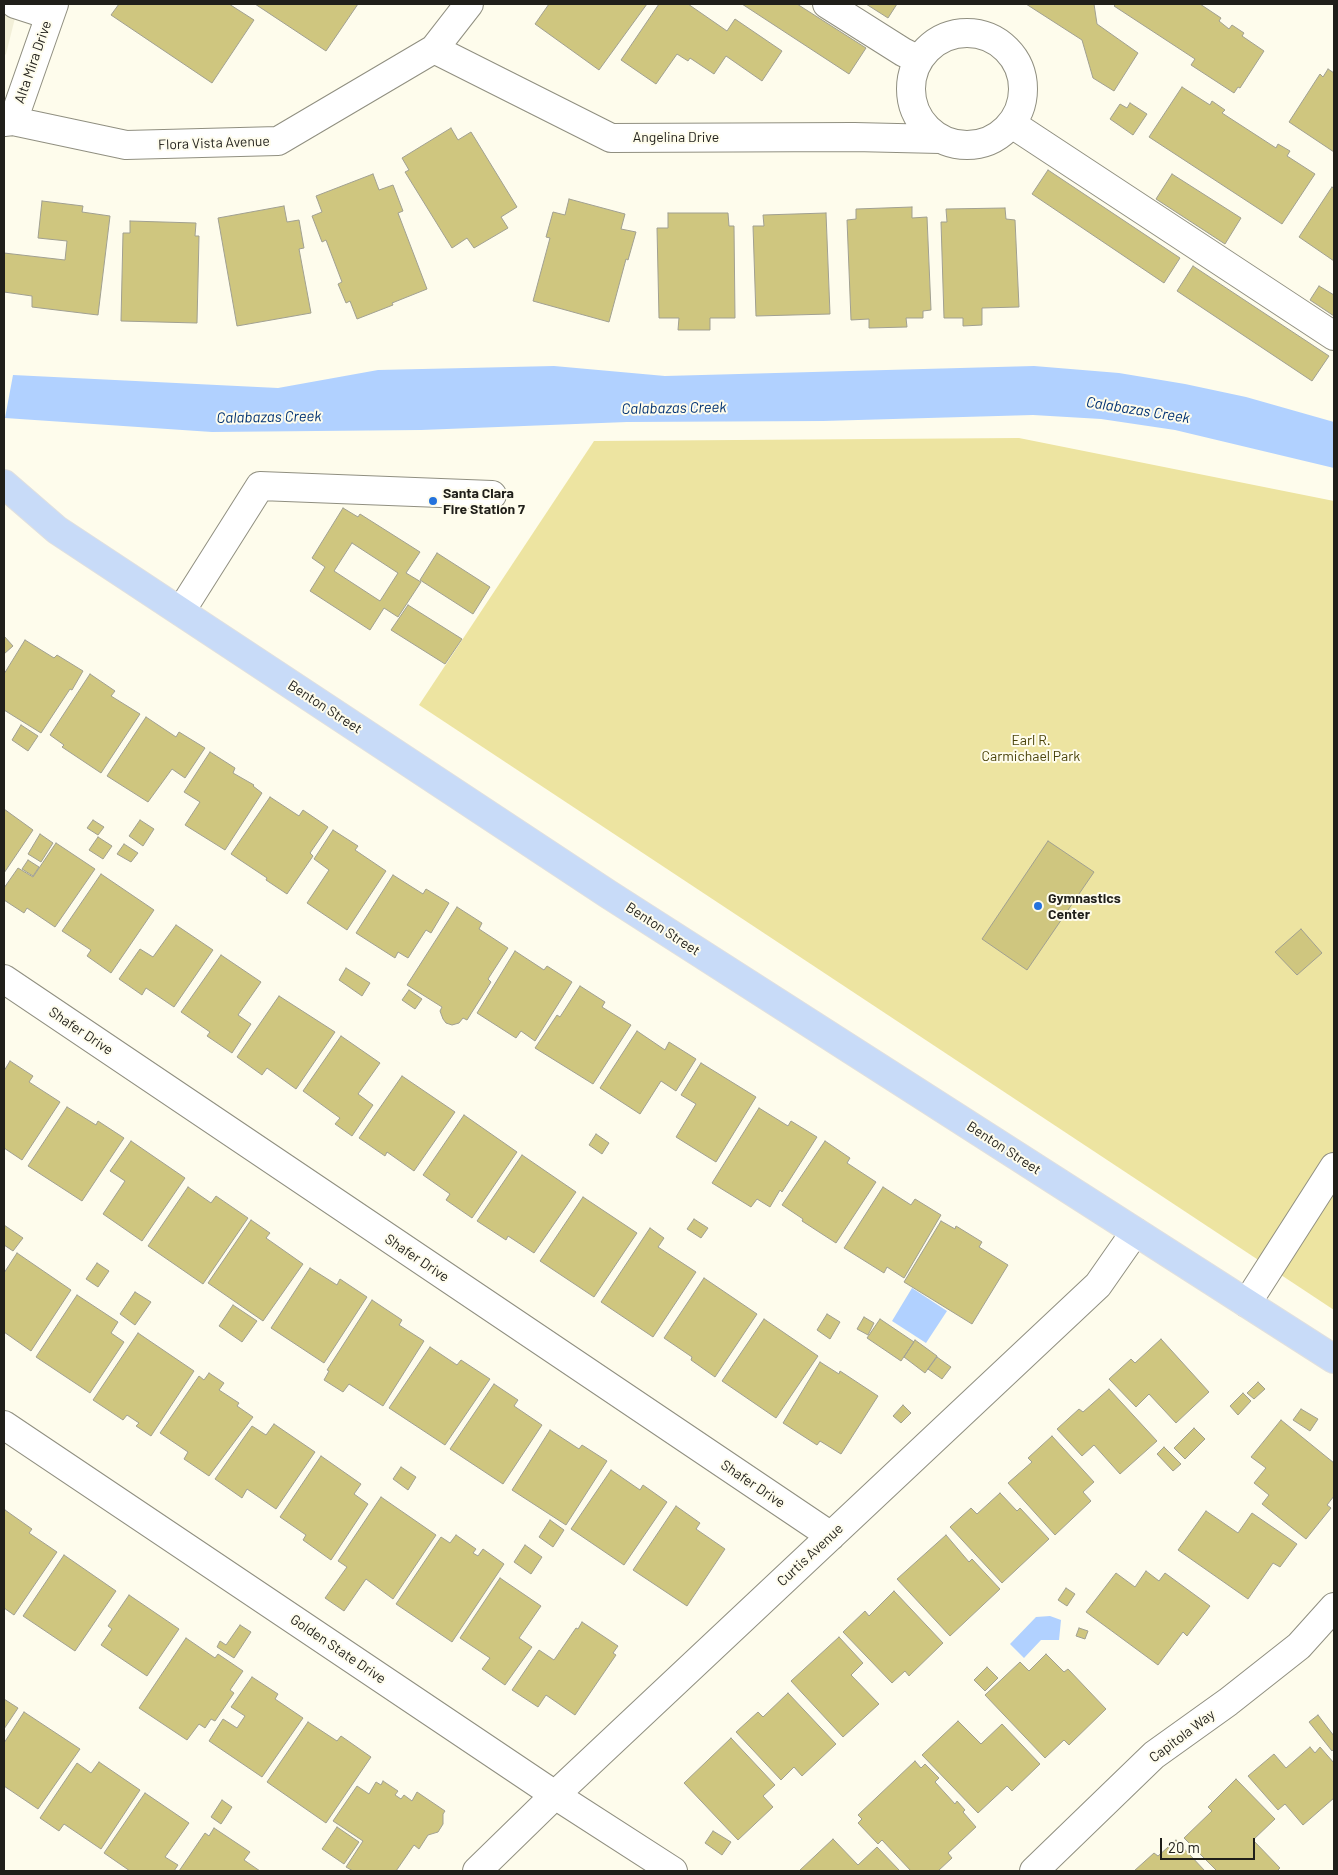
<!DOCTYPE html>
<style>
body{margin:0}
#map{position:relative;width:1338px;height:1875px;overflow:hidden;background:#fefcec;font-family:Barlow,sans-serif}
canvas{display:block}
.frame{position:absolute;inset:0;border:5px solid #201f1a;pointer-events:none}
.scale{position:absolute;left:1160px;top:1838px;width:95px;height:22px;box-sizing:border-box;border:2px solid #201f1a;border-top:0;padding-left:6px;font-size:15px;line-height:18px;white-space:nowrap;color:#201f1a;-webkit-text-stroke:4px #fefcec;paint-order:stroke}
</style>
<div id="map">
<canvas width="1338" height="1875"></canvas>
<div class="frame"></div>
<div class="scale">20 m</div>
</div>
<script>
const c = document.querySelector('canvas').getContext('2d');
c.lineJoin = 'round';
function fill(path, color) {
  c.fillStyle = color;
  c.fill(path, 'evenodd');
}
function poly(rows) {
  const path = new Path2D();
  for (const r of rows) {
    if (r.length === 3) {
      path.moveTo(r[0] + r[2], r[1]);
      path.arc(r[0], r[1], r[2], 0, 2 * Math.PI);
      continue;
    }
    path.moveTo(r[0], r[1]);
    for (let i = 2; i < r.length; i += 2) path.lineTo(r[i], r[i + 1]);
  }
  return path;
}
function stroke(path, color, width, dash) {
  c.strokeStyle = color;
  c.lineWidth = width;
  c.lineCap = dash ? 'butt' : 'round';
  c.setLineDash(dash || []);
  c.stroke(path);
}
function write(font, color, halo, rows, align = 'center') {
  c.font = font + ' Barlow,sans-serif';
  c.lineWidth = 4;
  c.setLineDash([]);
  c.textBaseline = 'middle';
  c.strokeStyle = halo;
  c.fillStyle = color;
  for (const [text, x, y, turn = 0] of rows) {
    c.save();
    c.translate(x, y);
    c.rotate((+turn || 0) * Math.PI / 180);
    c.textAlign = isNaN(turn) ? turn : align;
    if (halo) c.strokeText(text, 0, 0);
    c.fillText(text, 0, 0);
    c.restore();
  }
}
const built = poly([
 [4,4,15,18,6,54,4,56]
]);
const green = poly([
 [1019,438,1334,501,1334,1310,419,705,594,441]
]);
const water = poly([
 [554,366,665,376,1034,366,1119,373,1185,384,1246,397,1334,422,1334,468,1175,430,1101,419,1033,415,823,421,627,422,421,430,212,432,5,418,13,375,278,388,378,370],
 [912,1288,947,1311,926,1343,892,1321],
 [1050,1616,1061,1620,1059,1640,1041,1640,1024,1658,1010,1644,1036,1617]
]);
const building = poly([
 [119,4,229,4,254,20,212,83,111,15,119,4],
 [255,4,358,4,326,51,255,4],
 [549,4,647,4,599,70,535,24,549,4],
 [659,4,688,4,727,31,735,19,782,51,762,81,726,56,714,74,690,58,688,61,677,54,656,84,621,60,659,4],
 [742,4,797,4,866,48,849,74,742,4],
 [866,4,897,4,888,18,866,4],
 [1026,4,1094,4,1097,24,1138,53,1114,91,1093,78,1082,40,1026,4],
 [1116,4,1200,4,1221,18,1219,21,1229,29,1232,25,1244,33,1242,36,1264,51,1240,88,1238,87,1234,93,1191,65,1195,59,1114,6,1116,4],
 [1328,69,1334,73,1334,152,1289,122,1320,74,1323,77,1328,69],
 [1182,87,1210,105,1212,101,1225,110,1222,113,1276,148,1278,144,1290,151,1287,156,1315,174,1282,224,1149,137,1182,87],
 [1130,103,1147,114,1133,135,1110,119,1120,104,1127,108,1130,103],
 [451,128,458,140,471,132,517,207,501,217,508,228,474,248,467,238,452,248,405,172,409,170,402,158,451,128],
 [1048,170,1180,258,1164,283,1032,194,1048,170],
 [373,174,379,190,393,185,403,211,398,213,427,289,392,303,393,305,357,319,350,301,346,303,338,284,342,282,326,240,322,242,312,216,322,212,316,196,373,174],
 [1172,174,1241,218,1225,244,1156,199,1172,174],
 [1332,187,1334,189,1334,261,1299,237,1332,187],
 [569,199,625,214,621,229,636,232,628,260,626,259,609,322,533,301,550,238,546,237,553,212,565,215,569,199],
 [42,201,83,206,82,212,110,216,98,315,32,307,32,296,4,292,4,253,65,260,67,241,38,238,42,201],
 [284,206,287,222,299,220,304,248,299,249,311,313,237,326,218,218,284,206],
 [912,207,912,218,927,217,931,310,923,311,923,318,906,318,907,327,869,328,869,319,851,320,847,220,856,219,856,209,912,207],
 [1005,208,1006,219,1015,220,1019,307,982,308,982,325,963,326,963,318,944,318,941,222,947,222,946,209,1005,208],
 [668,213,728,213,729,226,734,226,735,318,710,318,710,330,678,330,679,318,659,318,657,228,668,228,668,213],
 [826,213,830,314,756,316,753,226,764,226,763,215,826,213],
 [130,221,196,223,195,236,199,236,197,323,121,321,123,233,130,233,130,221],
 [1193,266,1329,356,1312,381,1177,291,1193,266],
 [1319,286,1334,295,1334,316,1310,300,1319,286],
 [343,508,358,517,360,514,420,552,406,573,421,582,398,617,384,608,370,630,310,591,325,567,312,558,343,508],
 [352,543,398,573,380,601,334,571,352,543],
 [437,553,490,587,473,614,420,580,437,553],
 [408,605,462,639,445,664,391,630,408,605],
 [4,636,13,646,4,654,4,636],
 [25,640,54,658,57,655,83,671,72,690,70,689,41,733,4,710,4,674,25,640],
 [90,674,115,691,111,696,140,714,101,773,62,747,64,745,50,735,90,674],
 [146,717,176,737,179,732,205,748,185,778,172,769,148,802,107,776,146,717],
 [21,725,38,736,28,751,12,740,21,725],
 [210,752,235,768,233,773,254,785,253,786,262,793,225,850,185,825,200,802,184,792,210,752],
 [270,797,299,816,303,810,328,827,310,853,313,856,287,894,266,880,267,878,231,854,270,797],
 [4,809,33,830,4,873,4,809],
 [93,820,104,827,98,835,87,828,93,820],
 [140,820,154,829,143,846,129,836,140,820],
 [333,830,358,846,355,850,386,871,347,930,307,903,329,870,314,859,333,830],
 [40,834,53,843,41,862,28,854,40,834],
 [98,837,112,846,103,859,89,850,98,837],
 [1048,841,1094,872,1027,970,982,939,1048,841],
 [56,843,95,869,55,927,27,908,24,913,4,900,4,888,18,868,33,877,56,843],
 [124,844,138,853,131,862,117,854,124,844],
 [28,860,39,867,33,876,22,869,28,860],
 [101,874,154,910,111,973,87,956,91,950,62,931,101,874],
 [393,875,423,894,426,889,449,903,431,933,426,930,408,958,398,952,395,958,356,933,393,875],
 [457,907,482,923,479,929,508,948,488,979,491,982,467,1020,463,1018,459,1023,452,1025,446,1023,443,1019,440,1011,442,1007,407,985,457,907],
 [176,925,213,950,174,1007,146,988,142,995,119,979,140,949,153,957,176,925],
 [1301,929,1322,953,1297,975,1275,952,1301,929],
 [515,951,544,970,547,966,572,982,535,1041,521,1031,516,1038,477,1013,515,951],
 [221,955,261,982,238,1015,251,1024,232,1053,207,1036,210,1032,181,1012,221,955],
 [346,968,370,983,362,996,339,980,346,968],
 [580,986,605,1002,602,1007,631,1025,593,1084,535,1048,557,1015,560,1017,580,986],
 [409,990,422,999,415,1009,402,1000,409,990],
 [279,996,335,1032,296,1089,267,1068,262,1075,237,1057,279,996],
 [637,1031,665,1050,669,1042,696,1059,676,1091,661,1081,640,1114,600,1088,637,1031],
 [341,1036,380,1063,358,1094,373,1105,352,1136,335,1124,340,1118,303,1091,341,1036],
 [10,1061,33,1076,29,1082,60,1102,22,1160,4,1148,4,1071,10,1061],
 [701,1063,756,1097,716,1162,676,1137,696,1104,681,1095,701,1063],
 [402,1076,455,1112,414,1171,387,1152,385,1156,359,1138,402,1076],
 [67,1107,96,1125,98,1121,124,1138,82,1201,28,1166,67,1107],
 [759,1108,788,1126,791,1121,817,1137,782,1192,780,1190,770,1207,757,1199,751,1207,712,1183,759,1108],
 [464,1115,517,1152,472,1218,446,1200,450,1194,423,1175,464,1115],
 [596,1134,609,1143,602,1154,589,1145,596,1134],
 [131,1141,185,1178,142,1241,103,1214,125,1181,110,1171,131,1141],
 [825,1141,850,1158,847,1163,876,1182,836,1243,802,1221,803,1219,782,1205,825,1141],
 [522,1155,576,1192,534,1253,508,1236,506,1240,477,1221,522,1155],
 [188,1187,211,1203,216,1196,248,1218,203,1284,148,1246,188,1187],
 [883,1187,911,1205,915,1199,941,1215,904,1278,887,1267,884,1273,844,1248,883,1187],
 [583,1197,637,1233,594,1297,540,1261,583,1197],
 [694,1219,708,1228,701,1238,687,1229,694,1219],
 [251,1220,270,1233,266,1238,303,1264,263,1321,208,1283,251,1220],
 [941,1221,955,1229,956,1226,982,1242,979,1247,1008,1265,972,1324,904,1282,941,1221],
 [4,1225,23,1238,13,1251,4,1245,4,1225],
 [650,1228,664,1238,658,1247,696,1272,653,1337,601,1302,650,1228],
 [17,1253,71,1290,31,1351,4,1332,4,1273,17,1253],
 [97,1263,109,1271,98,1287,86,1279,97,1263],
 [310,1268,337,1285,340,1279,367,1297,324,1363,271,1328,310,1268],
 [704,1278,757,1314,715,1377,691,1360,692,1357,664,1338,704,1278],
 [135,1292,151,1302,135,1325,120,1314,135,1292],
 [77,1295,118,1322,111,1333,124,1342,90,1393,36,1357,77,1295],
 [372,1300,402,1320,399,1325,424,1341,383,1406,349,1384,343,1392,324,1380,329,1371,327,1370,372,1300],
 [233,1305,257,1321,242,1342,219,1326,233,1305],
 [827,1314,840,1322,830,1339,817,1330,827,1314],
 [864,1317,874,1323,868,1335,857,1329,864,1317],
 [764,1319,818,1356,776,1418,722,1381,764,1319],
 [880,1319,914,1342,901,1361,867,1338,880,1319],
 [138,1333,194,1371,151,1436,136,1426,139,1423,127,1415,123,1420,93,1400,138,1333],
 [1161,1339,1209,1392,1176,1423,1149,1394,1136,1407,1109,1379,1131,1359,1135,1363,1161,1339],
 [915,1340,937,1356,925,1373,904,1357,915,1340],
 [430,1347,457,1365,461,1360,490,1379,445,1445,389,1408,430,1347],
 [937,1357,951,1367,942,1379,928,1369,937,1357],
 [820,1362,839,1374,840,1371,878,1396,841,1454,820,1441,817,1445,783,1423,820,1362],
 [209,1373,224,1383,219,1390,239,1403,237,1406,253,1417,209,1476,184,1459,188,1452,160,1433,199,1376,204,1380,209,1373],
 [1258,1382,1265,1389,1254,1399,1247,1393,1258,1382],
 [494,1384,518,1400,514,1406,542,1425,503,1484,450,1449,494,1384],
 [1109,1389,1157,1441,1120,1474,1094,1445,1082,1456,1057,1429,1079,1409,1083,1412,1109,1389],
 [1243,1393,1251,1401,1238,1415,1230,1406,1243,1393],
 [903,1405,911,1413,901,1423,893,1416,903,1405],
 [1301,1409,1318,1419,1310,1431,1293,1420,1301,1409],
 [1281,1420,1334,1463,1334,1496,1327,1505,1331,1508,1306,1539,1262,1504,1269,1495,1254,1483,1266,1468,1251,1457,1281,1420],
 [274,1424,315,1452,276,1509,247,1489,242,1498,215,1479,252,1426,266,1435,274,1424],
 [1194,1428,1205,1439,1185,1459,1174,1448,1194,1428],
 [550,1430,579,1449,582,1445,607,1461,566,1525,512,1490,550,1430],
 [1052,1436,1094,1482,1083,1492,1091,1501,1055,1535,1008,1483,1032,1462,1028,1458,1052,1436],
 [1164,1447,1181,1464,1173,1471,1157,1454,1164,1447],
 [321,1456,361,1484,354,1494,368,1504,331,1560,303,1540,306,1535,280,1517,321,1456],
 [401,1467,416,1477,408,1490,393,1479,401,1467],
 [611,1470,640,1490,643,1485,667,1502,624,1565,571,1529,611,1470],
 [1000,1493,1017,1511,1020,1508,1049,1539,1002,1583,950,1527,971,1508,977,1514,1000,1493],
 [381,1497,436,1535,393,1599,366,1579,344,1611,325,1598,347,1567,338,1561,381,1497],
 [676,1506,700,1523,696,1529,725,1549,687,1606,633,1570,676,1506],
 [5,1510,32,1529,29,1533,57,1552,14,1615,4,1608,4,1512,5,1510],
 [1206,1511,1238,1533,1252,1513,1297,1544,1280,1567,1273,1563,1248,1599,1178,1550,1206,1511],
 [550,1520,564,1530,553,1547,539,1537,550,1520],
 [456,1535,476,1549,473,1553,478,1556,483,1549,504,1564,452,1642,396,1604,441,1537,450,1543,456,1535],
 [946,1535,969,1562,972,1559,1000,1589,950,1636,897,1579,946,1535],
 [525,1545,542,1557,531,1574,514,1562,525,1545],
 [64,1555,116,1591,75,1651,23,1616,64,1555],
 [1146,1571,1159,1581,1165,1573,1210,1606,1187,1636,1183,1632,1158,1665,1086,1612,1116,1573,1135,1587,1146,1571],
 [500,1578,541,1606,519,1638,532,1647,505,1685,482,1669,490,1658,460,1638,500,1578],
 [1066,1588,1075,1594,1067,1606,1058,1600,1066,1588],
 [894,1591,943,1643,909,1676,905,1671,892,1683,843,1632,865,1611,869,1616,894,1591],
 [129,1595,179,1629,147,1676,101,1645,112,1629,108,1626,129,1595],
 [582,1622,618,1646,613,1653,616,1655,575,1715,546,1695,538,1707,512,1690,539,1650,554,1660,576,1628,578,1629,582,1622],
 [240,1625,251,1632,234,1658,217,1647,220,1641,226,1645,240,1625],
 [1079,1628,1088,1631,1085,1639,1076,1636,1079,1628],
 [839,1637,863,1663,851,1675,879,1704,843,1737,791,1681,839,1637],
 [186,1638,215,1658,218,1654,243,1671,230,1690,234,1693,215,1721,211,1719,205,1728,199,1724,187,1740,139,1708,186,1638],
 [1046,1654,1064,1672,1068,1669,1106,1709,1069,1745,1064,1740,1045,1758,985,1695,1020,1662,1029,1671,1046,1654],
 [987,1667,998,1678,985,1691,974,1680,987,1667],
 [252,1677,278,1694,275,1699,303,1718,262,1777,209,1741,223,1719,237,1728,245,1716,231,1707,252,1677],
 [788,1693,836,1744,802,1776,794,1767,781,1780,736,1732,758,1712,763,1717,788,1693],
 [4,1699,18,1708,4,1729,4,1699],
 [24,1712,80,1749,38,1809,4,1786,4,1743,24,1712],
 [1318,1715,1334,1736,1334,1749,1332,1751,1309,1722,1318,1715],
 [958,1721,981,1744,1002,1724,1040,1764,1012,1791,1007,1786,978,1813,922,1755,958,1721],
 [308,1722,337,1741,341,1736,371,1757,326,1823,267,1782,308,1722],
 [731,1738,775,1785,763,1796,773,1807,738,1840,684,1783,731,1738],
 [1310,1747,1315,1753,1320,1747,1334,1763,1334,1798,1303,1825,1285,1804,1278,1810,1248,1776,1274,1754,1286,1768,1310,1747],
 [915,1761,921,1768,925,1764,939,1778,935,1782,955,1804,957,1801,965,1810,963,1812,976,1827,948,1853,952,1858,938,1871,911,1871,882,1840,878,1844,858,1823,862,1819,858,1815,915,1761],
 [99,1762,140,1790,101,1849,64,1824,59,1831,40,1818,77,1763,91,1773,99,1762],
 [1236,1779,1275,1819,1253,1840,1280,1868,1277,1871,1217,1871,1184,1838,1212,1811,1208,1807,1236,1779],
 [383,1781,398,1791,395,1795,401,1799,404,1795,412,1801,417,1792,445,1811,443,1814,443,1824,438,1832,428,1835,419,1849,414,1845,396,1871,353,1871,346,1867,363,1841,333,1821,357,1786,369,1794,376,1782,381,1785,383,1781],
 [145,1793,189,1823,165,1857,178,1865,174,1871,130,1871,104,1853,145,1793],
 [222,1800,232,1807,221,1824,211,1817,222,1800],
 [337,1827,359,1842,344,1864,322,1849,337,1827],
 [214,1828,250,1852,244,1860,260,1871,179,1871,205,1833,209,1836,214,1828],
 [713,1831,731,1842,722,1855,705,1843,713,1831],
 [833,1839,858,1865,877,1847,900,1871,799,1871,833,1839],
 [1176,1840,1205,1871,1134,1871,1154,1853,1158,1856,1176,1840]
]);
const minor = poly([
 [15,4,49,15],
 [827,4,903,52,919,60],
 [967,89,56],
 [434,49,611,138,854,137,940,139],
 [13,121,54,4],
 [4,122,13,121,126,145,278,141,434,49,469,4],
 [1012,124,1334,336],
 [181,611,260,486,492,495],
 [4,979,831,1536],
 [1247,1303,1334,1167],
 [4,1425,555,1795,673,1871],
 [477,1871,555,1795,1098,1285,1135,1232],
 [1034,1871,1154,1755,1228,1702,1299,1646,1334,1607]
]);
const major = poly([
 [4,484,57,530,608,894,1334,1359]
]);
const markers = [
 [433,501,5,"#2472dd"],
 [1038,906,5,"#2472dd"]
];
const streetNames = [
 ["Alta Mira Drive",33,62,-71],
 ["Angelina Drive",676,137],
 ["Flora Vista Avenue",214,143,-2],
 ["Benton Street",325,707,33],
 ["Benton Street",663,929,33],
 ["Shafer Drive",81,1031,34],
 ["Benton Street",1004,1148,33],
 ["Shafer Drive",417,1258,34],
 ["Shafer Drive",753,1484,34],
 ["Curtis Avenue",810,1555,-43],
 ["Golden State Drive",338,1649,34],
 ["Capitola Way",1182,1736,-37]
];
const poiNames = [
 ["Santa Clara",443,493],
 ["Fire Station 7",443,509],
 ["Gymnastics",1048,898],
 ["Center",1048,914]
];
const parkNames = [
 ["Earl R.",1031,740],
 ["Carmichael Park",1031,756]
];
const waterNames = [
 ["Calabazas Creek",674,408,-1],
 ["Calabazas Creek",1138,410,9],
 ["Calabazas Creek",269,417,-1]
];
fill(built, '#f2efd8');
fill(green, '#ede4a1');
fill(water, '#b1d1ff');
fill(building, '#cfc67f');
stroke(building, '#a1a091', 1);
stroke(minor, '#908f80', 30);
stroke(major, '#e0e0df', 30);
stroke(minor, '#fff', 28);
stroke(major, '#c8dbf8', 28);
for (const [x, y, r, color] of markers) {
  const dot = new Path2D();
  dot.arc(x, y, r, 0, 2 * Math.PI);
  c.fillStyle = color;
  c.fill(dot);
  stroke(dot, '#fefcec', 2);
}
write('14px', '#201f1a', '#fefcec', streetNames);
write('bold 14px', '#201f1a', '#fefcec', poiNames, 'left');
write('14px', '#4a430b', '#fefcec', parkNames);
write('italic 15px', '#023374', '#fefcec', waterNames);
</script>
